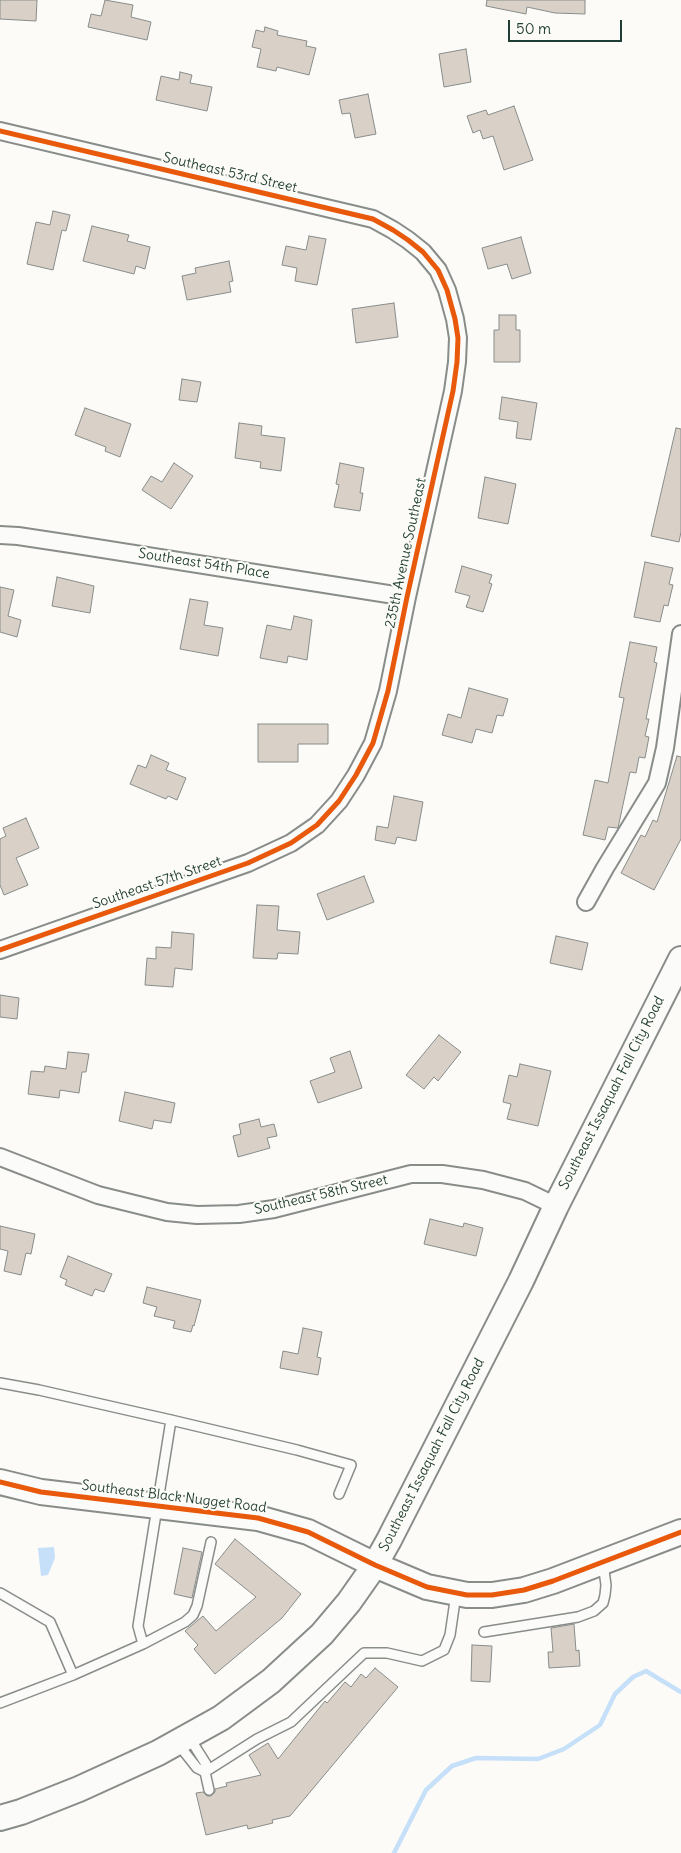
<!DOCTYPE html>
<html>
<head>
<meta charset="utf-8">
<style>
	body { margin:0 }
	#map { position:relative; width:681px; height:1853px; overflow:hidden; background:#fcfbf8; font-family:Delius,sans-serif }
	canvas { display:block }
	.scale { position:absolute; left:508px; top:20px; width:114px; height:22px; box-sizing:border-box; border:2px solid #1f3d34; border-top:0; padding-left:6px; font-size:15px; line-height:18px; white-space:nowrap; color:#1f3d34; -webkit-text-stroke:4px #fdfcf7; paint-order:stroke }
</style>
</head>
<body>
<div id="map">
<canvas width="681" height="1853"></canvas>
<div class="scale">50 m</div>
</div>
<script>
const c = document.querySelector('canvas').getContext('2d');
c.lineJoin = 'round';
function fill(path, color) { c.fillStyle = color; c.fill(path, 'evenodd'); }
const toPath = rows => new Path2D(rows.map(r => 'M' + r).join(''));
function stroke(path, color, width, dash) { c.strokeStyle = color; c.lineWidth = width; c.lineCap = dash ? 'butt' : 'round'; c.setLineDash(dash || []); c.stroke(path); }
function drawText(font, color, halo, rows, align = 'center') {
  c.font = font + ' Delius,sans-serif'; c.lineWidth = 4; c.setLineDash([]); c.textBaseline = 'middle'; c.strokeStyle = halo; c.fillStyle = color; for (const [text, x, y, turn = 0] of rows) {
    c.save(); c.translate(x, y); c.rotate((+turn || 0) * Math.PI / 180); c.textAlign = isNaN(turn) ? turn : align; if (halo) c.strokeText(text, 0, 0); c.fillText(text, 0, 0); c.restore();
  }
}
const water = toPath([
	[54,1547,55,1558,48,1575,41,1576,38,1548]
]);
const stream = toPath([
	[394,1853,426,1790,452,1766,476,1758,538,1759,564,1749,600,1725,615,1694,633,1677,646,1671,681,1692]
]);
const building = toPath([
	[0,0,37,0,36,21,0,19,0,0],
	[105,0,133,5,131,17,151,22,147,40,88,27,91,14,101,16,105,0],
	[487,0,585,0,585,14,555,13,527,7,526,14,486,6,487,0],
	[265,27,278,31,277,35,307,41,306,46,316,48,309,75,277,67,276,71,257,67,261,49,252,47,256,30,264,32,265,27],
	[466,49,471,82,444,87,439,54,466,49],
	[180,72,192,75,190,83,212,87,207,111,156,100,161,76,179,80,180,72],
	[368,94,376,134,355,138,350,113,342,114,339,100,368,94],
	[514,106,533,160,504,170,493,136,483,139,480,130,473,133,467,116,486,110,488,115,514,106],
	[53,211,70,215,66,231,62,230,53,270,27,264,36,222,50,225,53,211],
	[92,226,129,235,127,241,150,247,145,269,136,266,134,274,83,261,92,226],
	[309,236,326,239,317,285,295,281,297,268,282,265,286,246,306,250,309,236],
	[521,237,531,273,512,279,507,264,488,269,482,248,521,237],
	[229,261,233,281,229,282,231,292,187,300,182,276,196,273,195,268,229,261],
	[394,303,398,337,356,343,352,309,394,303],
	[499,315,516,315,516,330,520,330,520,362,494,362,494,330,499,330,499,315],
	[182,379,201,382,197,402,179,400,182,379],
	[502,397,537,403,531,440,516,438,518,422,499,419,502,397],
	[85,408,131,424,120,457,105,451,106,447,75,435,85,408],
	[239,423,262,426,261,435,285,438,281,471,260,468,261,462,235,458,239,423],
	[676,428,681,429,681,532,679,542,651,536,676,428],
	[174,463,193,476,171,509,142,490,151,476,162,482,174,463],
	[340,463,364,468,360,493,363,493,360,511,334,507,339,485,336,484,340,463],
	[485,477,516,484,508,524,478,518,485,477],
	[645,562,673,568,669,584,673,585,668,606,664,605,660,622,634,617,645,562],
	[462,566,492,575,489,583,492,584,483,612,466,607,470,596,455,592,462,566],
	[57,577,94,586,90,613,52,606,57,577],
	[0,587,14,590,8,616,21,620,17,637,0,632,0,587],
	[190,599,208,602,204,625,223,628,218,656,180,649,190,599],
	[294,616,312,620,307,660,288,656,287,663,260,658,267,625,291,630,294,616],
	[630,642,657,647,654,662,657,663,646,719,649,719,645,736,649,737,645,758,639,757,636,773,630,772,618,828,608,827,605,840,583,835,595,780,608,783,624,698,619,697,630,642],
	[469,688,508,699,503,716,497,715,492,733,476,729,472,743,442,735,448,714,461,718,469,688],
	[258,724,328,724,328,744,298,744,298,762,258,762,258,724],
	[151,755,169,763,166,770,186,778,177,800,168,796,166,799,130,784,138,765,146,768,151,755],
	[677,756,681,757,681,839,654,890,621,873,641,835,645,837,653,820,657,822,677,756],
	[394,796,423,802,416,841,397,837,395,844,375,840,377,826,388,828,394,796],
	[26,818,39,848,16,858,28,885,4,895,0,885,0,839,6,836,3,828,26,818],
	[364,876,374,902,327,920,317,894,364,876],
	[257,905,279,906,277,930,300,932,298,954,278,953,277,959,253,958,257,905],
	[172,932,194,934,192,970,175,968,173,987,145,985,147,958,156,959,156,947,171,948,172,932],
	[556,936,588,943,582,970,550,963,556,936],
	[0,995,19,998,17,1019,0,1017,0,995],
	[439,1035,461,1052,438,1081,434,1077,424,1089,406,1075,439,1035],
	[350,1051,362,1088,318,1103,310,1081,335,1072,330,1058,350,1051],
	[68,1052,89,1054,86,1072,82,1072,79,1093,60,1090,59,1098,28,1094,31,1071,44,1072,45,1066,66,1069,68,1052],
	[520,1064,551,1071,538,1126,507,1119,511,1104,503,1102,509,1075,517,1077,520,1064],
	[125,1092,175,1103,171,1123,154,1120,152,1129,119,1121,125,1092],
	[259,1119,261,1127,274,1124,277,1136,267,1138,270,1148,238,1157,233,1136,241,1134,239,1124,259,1119],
	[430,1219,463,1227,464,1223,483,1228,476,1256,424,1244,430,1219],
	[0,1226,35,1234,31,1254,26,1253,21,1275,4,1271,8,1251,0,1249,0,1226],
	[68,1256,112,1274,104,1292,95,1289,92,1296,65,1285,67,1280,60,1277,68,1256],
	[147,1287,201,1300,194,1326,193,1325,191,1332,173,1328,175,1321,154,1316,157,1307,143,1303,147,1287],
	[303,1328,322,1332,317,1357,321,1358,318,1375,280,1368,283,1351,298,1354,303,1328],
	[235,1539,301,1594,282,1618,215,1674,194,1649,198,1645,185,1631,203,1616,216,1631,256,1597,215,1564,235,1539],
	[183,1548,202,1552,192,1598,174,1594,183,1548],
	[574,1624,576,1651,579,1650,580,1666,549,1668,548,1652,553,1652,551,1628,574,1624],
	[472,1645,492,1646,490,1682,471,1681,472,1645],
	[375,1668,398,1687,290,1816,272,1820,273,1823,248,1829,247,1825,206,1835,196,1793,203,1792,207,1796,211,1796,215,1792,215,1789,227,1786,226,1783,261,1775,249,1755,268,1743,278,1759,325,1701,327,1703,345,1682,351,1687,361,1674,366,1678,375,1668]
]);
const lane = toPath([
	[0,1383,39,1390,171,1420,297,1450,351,1465,339,1494],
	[0,1593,50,1622,73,1675],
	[484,1632,578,1617,594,1611,603,1603,605,1595,606,1585,603,1563],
	[143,1644,138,1626,171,1420],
	[0,1703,73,1675,143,1644,185,1622,193,1615,197,1606,211,1542],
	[189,1737,206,1764,205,1772,209,1790],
	[178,1744,197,1768,205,1772],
	[205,1772,257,1739,291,1722,364,1653,387,1653,422,1661,444,1650,450,1635,456,1594]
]);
const street = toPath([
	[0,131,373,219,393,230,408,240,423,252,438,270,447,290,455,319,458,338,457,362,453,391,407,597,388,691,373,743,356,775,339,801,317,825,291,843,248,863,0,950],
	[0,535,18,536,71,544,407,597],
	[586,902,605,868,657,783,665,748,681,634],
	[0,1157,98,1195,167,1212,197,1215,239,1214,274,1209,411,1174,442,1174,483,1180,525,1191,556,1206]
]);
const secondary = toPath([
	[0,1482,41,1492,258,1518,308,1532,375,1565,427,1587,467,1595,492,1595,524,1590,553,1581,681,1532],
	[0,1818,21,1812,79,1789,158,1753,221,1718,271,1681,322,1634,349,1602,375,1565,389,1540,521,1281,556,1206,681,959]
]);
const cycleway = toPath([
	[0,131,373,219,393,230,408,240,423,252,438,270,447,290,455,319,458,338,457,362,453,391,407,597,388,691,373,743,356,775,339,801,317,825,291,843,248,863,0,950],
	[0,1482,41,1492,258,1518,308,1532,375,1565,427,1587,467,1595,492,1595,524,1590,553,1581,681,1532]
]);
const streetNames = [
	["Southeast 53rd Street",230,173,13],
	["235th Avenue Southeast",406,553,-78],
	["Southeast 54th Place",204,564,9],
	["Southeast 57th Street",157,883,-19],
	["Southeast Issaquah Fall City Road",612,1093,-63],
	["Southeast 58th Street",321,1195,-13],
	["Southeast Issaquah Fall City Road",432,1455,-63],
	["Southeast Black Nugget Road",174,1497,7]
];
fill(water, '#c5e0f8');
stroke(stream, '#c5e0f8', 4.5);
fill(building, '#d9d0c8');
stroke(building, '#888d8a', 1);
stroke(lane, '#888d8a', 12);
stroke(street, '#888d8a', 20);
stroke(secondary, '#888d8a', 28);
stroke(lane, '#fbfbf9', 9);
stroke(street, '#fbfbf9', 16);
stroke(secondary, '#fbfbf9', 24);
stroke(cycleway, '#e8590c', 5);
drawText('14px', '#1f3d34', '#fdfcf7', streetNames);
</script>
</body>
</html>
